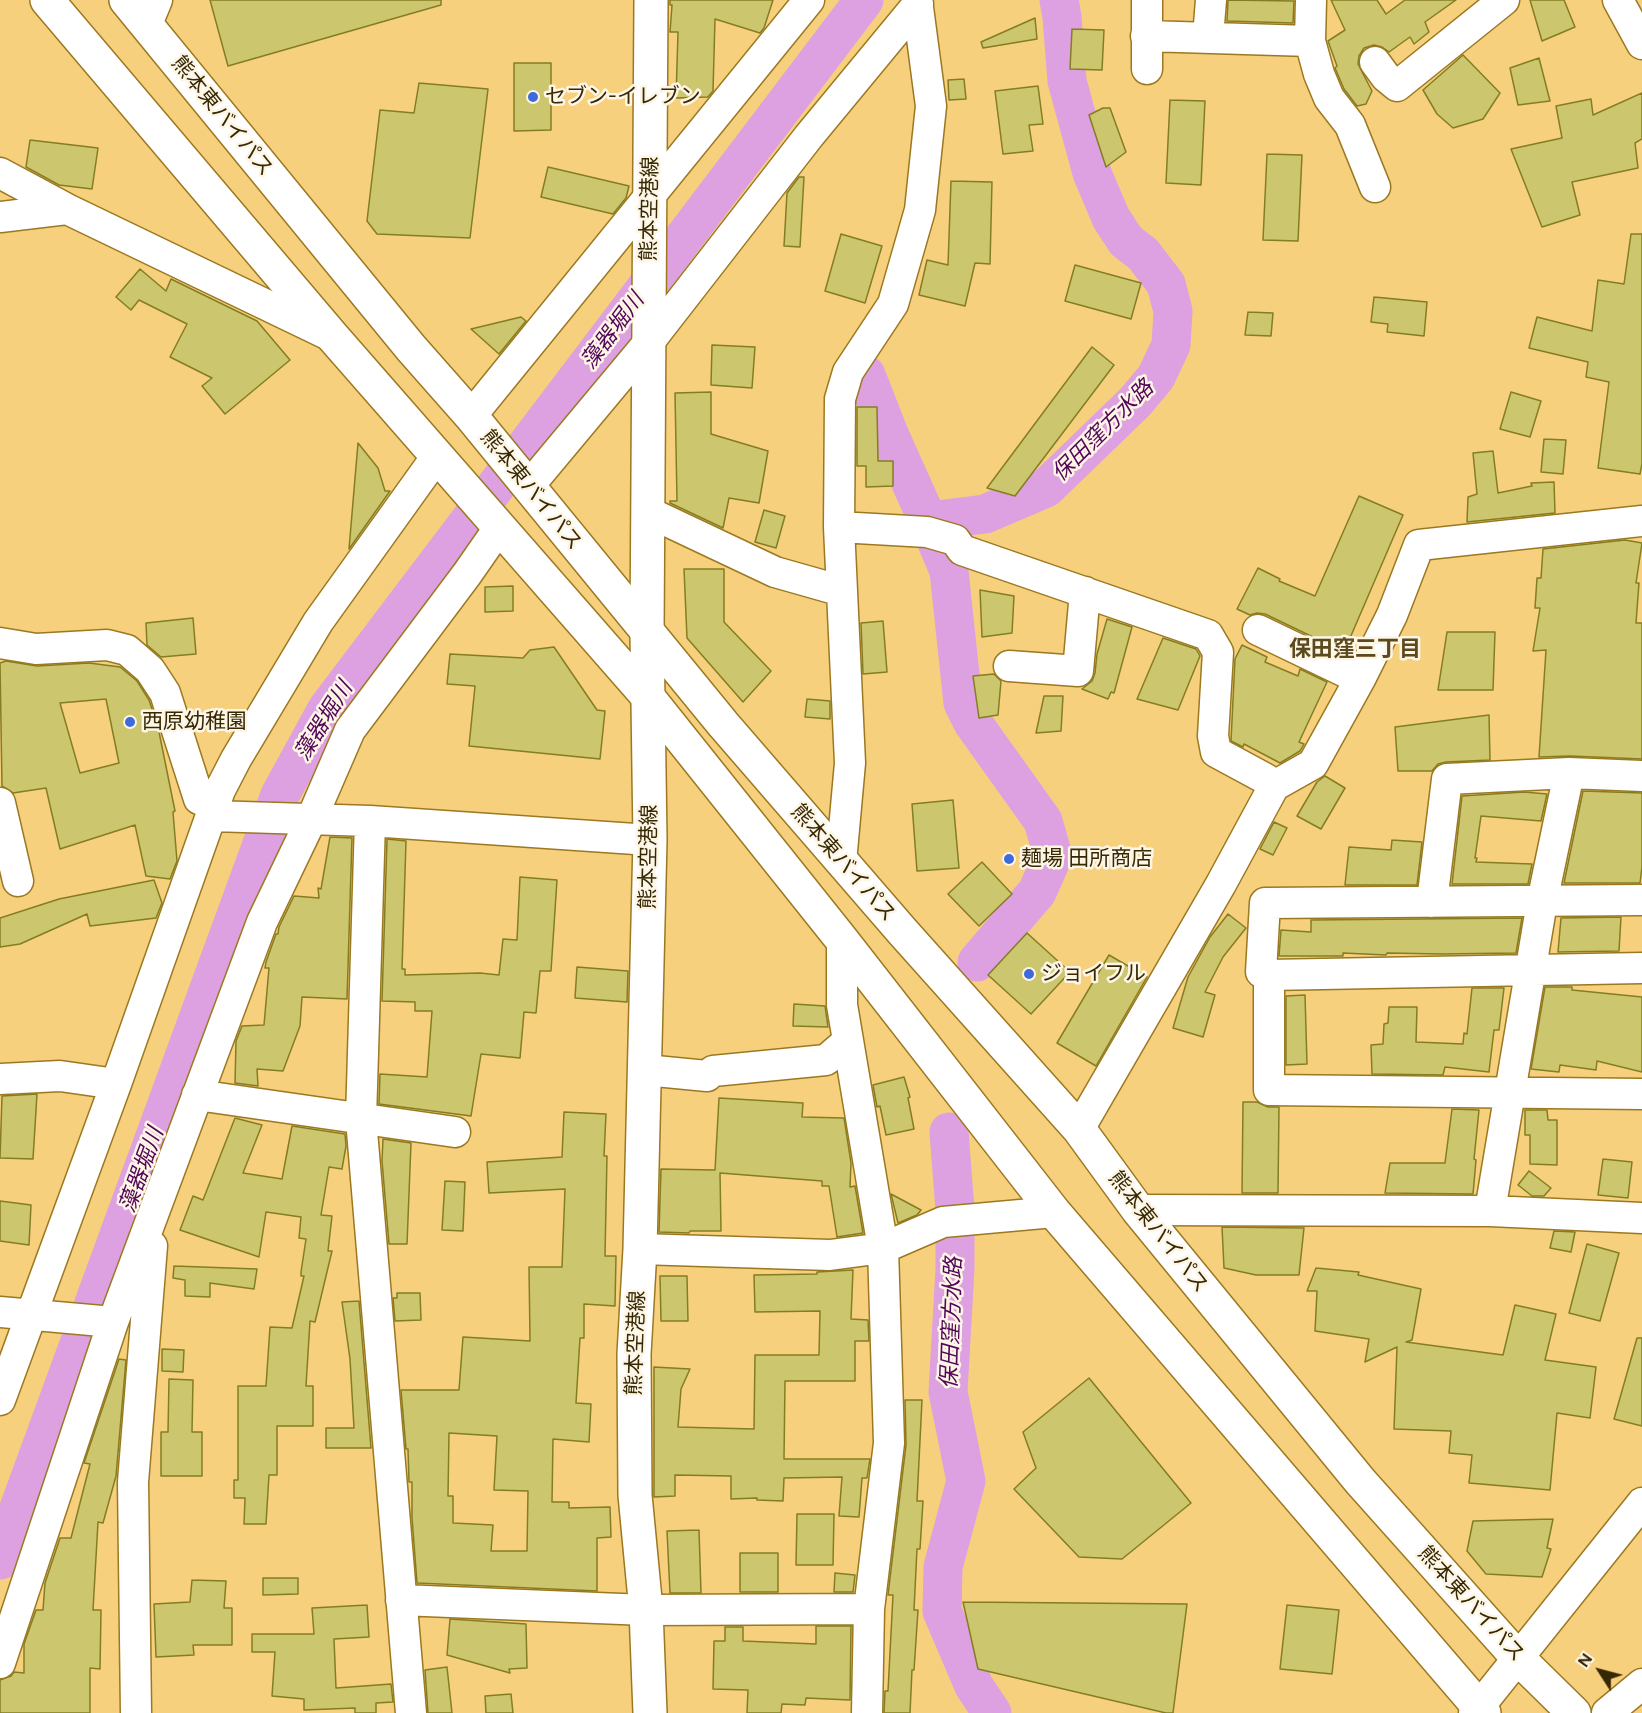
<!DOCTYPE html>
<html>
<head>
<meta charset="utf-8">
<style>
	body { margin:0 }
	#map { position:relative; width:1642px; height:1713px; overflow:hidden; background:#f7d07e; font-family:Figtree,sans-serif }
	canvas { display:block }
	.north { position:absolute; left:1570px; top:1641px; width:60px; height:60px; -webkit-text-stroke:4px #fdf6e6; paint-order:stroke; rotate:306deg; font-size:16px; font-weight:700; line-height:24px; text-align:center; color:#372804 }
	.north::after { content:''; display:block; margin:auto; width:21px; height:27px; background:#372804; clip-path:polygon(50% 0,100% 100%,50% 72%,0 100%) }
</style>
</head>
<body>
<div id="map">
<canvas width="1642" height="1713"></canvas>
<div class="north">N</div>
</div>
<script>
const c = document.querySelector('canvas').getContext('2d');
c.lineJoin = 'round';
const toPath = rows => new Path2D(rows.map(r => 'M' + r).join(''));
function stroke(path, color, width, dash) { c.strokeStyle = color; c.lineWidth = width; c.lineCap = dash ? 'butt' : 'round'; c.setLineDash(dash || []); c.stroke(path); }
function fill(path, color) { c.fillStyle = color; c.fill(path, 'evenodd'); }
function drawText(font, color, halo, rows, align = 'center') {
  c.font = font + ' Figtree,"Noto Sans JP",sans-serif'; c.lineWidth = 5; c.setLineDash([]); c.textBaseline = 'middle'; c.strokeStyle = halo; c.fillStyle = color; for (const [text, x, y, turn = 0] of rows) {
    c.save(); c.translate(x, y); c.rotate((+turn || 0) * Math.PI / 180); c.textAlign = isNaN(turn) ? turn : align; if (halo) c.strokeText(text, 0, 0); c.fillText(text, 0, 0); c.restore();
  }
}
const river = toPath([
	[866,375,889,434,928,521],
	[977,962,1037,892,1053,856,1043,821,973,723,963,703,949,571,928,521,985,514,1046,488,1135,402,1156,377,1171,345,1173,311,1166,284,1143,254,1126,241,1111,218,1092,173,1067,81,1062,17,1059,0],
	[949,1132,955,1210,955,1269,948,1392,966,1481,943,1567,942,1611,974,1686,992,1713],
	[0,1560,280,795,327,709,864,0]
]);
const building = toPath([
	[210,0,441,0,441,5,228,66,210,0],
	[670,0,773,0,764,28,760,33,715,19,713,91,708,97,676,98,678,32,670,32,672,5,670,5,670,0],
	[1228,0,1294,1,1293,23,1227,21,1228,0],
	[1331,0,1377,0,1386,14,1405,0,1456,0,1425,22,1429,32,1414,44,1410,37,1389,52,1382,47,1374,45,1364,48,1359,56,1358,64,1372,91,1366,104,1357,106,1344,89,1335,68,1337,66,1328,41,1345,30,1331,0],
	[1530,0,1564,0,1575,27,1542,41,1530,0],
	[1035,18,1037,39,983,48,981,42,1035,18],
	[1072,29,1104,30,1102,70,1070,69,1072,29],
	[1463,55,1500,93,1483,119,1453,128,1437,114,1423,90,1463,55],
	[1539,58,1550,101,1518,105,1510,68,1539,58],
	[514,63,551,63,551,130,514,131,514,63],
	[964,79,966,99,949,100,948,80,964,79],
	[419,83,488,89,470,238,377,234,367,221,380,110,414,113,419,83],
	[1038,86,1043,124,1029,125,1033,151,1003,154,995,91,1038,86],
	[1642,93,1642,139,1635,143,1638,168,1572,182,1580,215,1542,227,1511,149,1562,138,1556,106,1591,99,1593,115,1642,93],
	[1170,100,1205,101,1201,185,1166,183,1170,100],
	[1103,108,1110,108,1126,152,1106,167,1089,115,1103,108],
	[30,140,98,148,92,189,59,185,26,167,30,140],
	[1267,154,1302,155,1298,241,1263,240,1267,154],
	[548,167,629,186,626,198,613,214,541,197,548,167],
	[799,177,804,177,800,247,784,246,787,193,799,177],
	[951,181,992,182,990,264,975,263,965,306,919,295,927,260,948,265,951,181],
	[841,234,882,246,865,303,825,291,841,234],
	[1631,234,1642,234,1642,464,1640,474,1598,468,1609,382,1586,377,1588,362,1529,348,1537,317,1592,331,1598,280,1624,284,1631,234],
	[1075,265,1141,283,1131,319,1065,301,1075,265],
	[140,269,166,291,171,279,257,321,290,360,225,414,202,386,212,378,170,357,187,324,139,300,131,310,116,297,140,269],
	[1374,297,1427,302,1424,336,1387,332,1388,324,1371,322,1374,297],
	[1248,312,1273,313,1271,336,1245,335,1248,312],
	[521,317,526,321,499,354,471,329,521,317],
	[712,345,755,347,752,388,711,385,712,345],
	[1092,347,1114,365,1015,496,987,488,1092,347],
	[711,392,711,434,768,451,759,503,729,498,723,528,670,503,670,501,677,501,675,393,711,392],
	[1511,392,1541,401,1530,437,1500,429,1511,392],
	[857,407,877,407,878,461,893,461,893,486,866,487,866,466,857,466,857,407],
	[1544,439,1566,440,1563,474,1541,472,1544,439],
	[358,443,378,468,385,491,390,491,349,549,358,443],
	[1493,451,1498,493,1532,486,1531,483,1554,482,1555,513,1467,522,1468,497,1477,494,1473,453,1493,451],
	[1359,496,1403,515,1344,652,1265,614,1257,613,1250,615,1237,609,1258,568,1280,579,1279,581,1315,596,1359,496],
	[764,510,785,516,776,548,755,542,764,510],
	[1625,540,1642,543,1636,583,1639,583,1636,623,1642,623,1642,759,1570,756,1539,757,1546,650,1533,651,1540,608,1535,608,1537,578,1541,578,1543,549,1625,540],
	[684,569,724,569,724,622,771,671,743,702,687,638,684,569],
	[513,586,513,611,485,612,485,587,513,586],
	[980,590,1014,596,1012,633,982,637,980,590],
	[193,618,196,654,161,657,147,645,146,623,193,618],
	[1107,619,1132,627,1114,693,1111,692,1108,699,1082,689,1092,681,1095,673,1097,654,1107,619],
	[883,621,887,672,863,674,861,623,883,621],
	[1447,632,1495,632,1493,690,1438,690,1447,632],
	[1163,638,1196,649,1200,656,1178,710,1137,699,1163,638],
	[1242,645,1267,657,1265,662,1298,676,1300,669,1327,682,1299,742,1304,744,1300,751,1280,763,1244,744,1243,747,1231,741,1235,659,1242,645],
	[554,647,597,710,605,711,600,759,469,746,475,686,447,684,450,654,523,658,530,650,554,647],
	[6,661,37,666,89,663,120,667,137,681,149,700,158,727,175,811,173,812,177,861,170,879,146,876,135,825,60,849,46,788,13,793,2,786,0,663,6,661],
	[106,699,119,763,80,773,60,703,106,699],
	[994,674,1001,681,998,715,979,718,973,676,994,674],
	[1044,696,1063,696,1061,731,1036,733,1044,696],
	[807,699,830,701,830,719,805,717,807,699],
	[1489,715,1490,760,1446,762,1438,764,1432,771,1398,771,1395,727,1489,715],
	[1325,776,1345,788,1321,829,1297,816,1317,782,1325,776],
	[1583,791,1642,793,1642,867,1640,883,1564,883,1583,791],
	[1524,792,1547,794,1541,821,1481,816,1475,858,1477,858,1476,862,1532,864,1528,884,1452,884,1462,796,1524,792],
	[953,800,959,868,917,871,912,804,953,800],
	[1274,822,1287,828,1273,855,1260,849,1274,822],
	[330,837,352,838,347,999,302,997,300,1026,283,1071,257,1069,258,1086,235,1083,236,1041,242,1026,264,1025,269,968,265,968,266,962,276,934,278,934,279,927,294,896,319,898,318,888,321,889,330,837],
	[387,839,406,841,402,969,405,969,405,975,480,973,499,975,503,939,517,940,520,877,557,880,551,971,540,971,536,1013,524,1012,520,1058,481,1054,471,1116,379,1104,380,1074,427,1077,432,1011,415,1011,415,1002,382,1001,387,839],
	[1392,840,1422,842,1417,885,1345,885,1349,847,1391,850,1392,840],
	[982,862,1012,894,979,926,948,894,982,862],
	[154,880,162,903,156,918,90,926,87,914,20,944,0,947,0,918,59,899,154,880],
	[1228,914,1246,928,1223,957,1205,992,1215,995,1203,1037,1173,1028,1188,977,1210,937,1228,914],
	[1621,917,1619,951,1558,952,1561,918,1621,917],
	[1522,918,1516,953,1442,954,1387,953,1386,955,1343,953,1343,956,1279,956,1281,930,1311,932,1311,920,1522,918],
	[1027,933,1070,972,1031,1014,988,975,1027,933],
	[1109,955,1147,977,1096,1066,1057,1043,1109,955],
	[577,967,628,971,627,1002,575,998,577,967],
	[1545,987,1572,987,1572,990,1642,997,1642,1072,1597,1061,1596,1070,1560,1065,1559,1072,1531,1069,1545,987],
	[1472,988,1504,988,1499,1030,1494,1030,1489,1072,1445,1067,1443,1075,1372,1074,1371,1045,1383,1044,1384,1024,1388,1023,1389,1007,1417,1007,1416,1042,1463,1044,1464,1033,1467,1034,1472,988],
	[1305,995,1307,1064,1286,1065,1286,996,1305,995],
	[794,1004,825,1006,828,1027,793,1026,794,1004],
	[904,1077,910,1097,908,1098,914,1129,886,1135,880,1106,877,1107,873,1085,904,1077],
	[37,1094,33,1159,0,1158,2,1096,37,1094],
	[719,1098,803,1103,802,1117,844,1118,851,1163,850,1187,855,1186,863,1233,837,1237,829,1186,822,1186,822,1181,720,1173,721,1231,690,1231,689,1233,659,1232,661,1169,715,1170,719,1098],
	[1243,1102,1257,1102,1268,1107,1279,1107,1278,1193,1242,1193,1243,1102],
	[1452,1109,1479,1110,1474,1159,1476,1160,1473,1194,1385,1193,1390,1163,1445,1163,1452,1109],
	[1525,1110,1547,1110,1548,1120,1557,1120,1557,1165,1530,1164,1530,1135,1525,1135,1525,1110],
	[564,1112,606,1114,604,1156,607,1156,605,1256,616,1256,615,1306,584,1304,584,1338,580,1338,576,1403,591,1404,589,1442,553,1439,552,1502,569,1502,569,1508,610,1507,611,1537,597,1538,597,1591,417,1583,412,1518,412,1482,409,1482,408,1449,406,1449,401,1390,459,1390,463,1337,530,1341,529,1267,562,1267,565,1189,489,1193,487,1162,562,1157,564,1112],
	[449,1433,497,1436,494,1490,528,1491,527,1551,491,1551,493,1525,453,1523,453,1496,448,1496,449,1433],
	[235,1118,262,1125,243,1173,282,1179,292,1126,345,1134,346,1146,342,1169,329,1167,321,1215,332,1216,328,1251,332,1251,315,1322,310,1321,306,1386,313,1386,313,1426,277,1426,277,1475,269,1475,266,1524,244,1524,245,1498,234,1498,234,1480,238,1480,238,1386,266,1386,270,1327,292,1328,304,1276,301,1276,301,1272,306,1239,299,1238,301,1217,266,1212,259,1257,180,1230,193,1196,203,1200,235,1118],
	[383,1139,411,1143,407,1244,389,1244,382,1161,383,1139],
	[1603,1159,1632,1162,1628,1198,1598,1195,1603,1159],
	[1529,1171,1551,1188,1544,1196,1532,1196,1518,1185,1529,1171],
	[445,1181,465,1182,463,1231,442,1230,445,1181],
	[891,1194,921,1210,917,1215,898,1223,891,1194],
	[0,1201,31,1205,29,1245,0,1241,0,1201],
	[1222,1227,1304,1228,1299,1275,1256,1275,1224,1268,1222,1227],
	[1554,1231,1575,1232,1571,1252,1550,1248,1554,1231],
	[1587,1244,1619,1253,1600,1321,1569,1313,1587,1244],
	[174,1266,257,1269,254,1289,210,1283,210,1297,185,1296,185,1280,173,1278,174,1266],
	[1316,1268,1359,1272,1358,1275,1421,1289,1412,1340,1406,1342,1503,1355,1515,1305,1556,1314,1545,1360,1596,1367,1590,1418,1557,1413,1550,1490,1469,1483,1472,1455,1449,1453,1451,1431,1394,1429,1397,1347,1365,1362,1369,1339,1315,1331,1317,1291,1307,1291,1316,1268],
	[853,1270,851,1319,868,1320,869,1341,855,1341,855,1381,785,1381,784,1459,870,1459,867,1478,862,1478,859,1517,839,1516,842,1477,784,1478,783,1501,757,1500,757,1498,731,1499,731,1476,675,1475,675,1496,654,1497,654,1367,690,1369,681,1389,678,1427,754,1429,755,1355,819,1355,820,1311,755,1312,754,1275,817,1274,817,1272,853,1270],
	[660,1276,687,1276,688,1321,661,1321,660,1276],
	[397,1293,420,1293,421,1320,395,1321,393,1298,397,1298,397,1293],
	[359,1301,371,1448,326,1448,326,1428,354,1428,350,1359,342,1302,359,1301],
	[1637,1338,1642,1338,1642,1426,1614,1419,1637,1338],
	[162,1349,184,1350,183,1372,162,1371,162,1349],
	[119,1359,126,1360,116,1476,103,1523,98,1522,93,1610,101,1610,100,1669,90,1668,90,1713,0,1713,0,1680,11,1676,14,1672,24,1673,24,1644,36,1610,43,1610,45,1583,60,1538,71,1538,90,1464,84,1463,119,1359],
	[1089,1378,1191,1503,1122,1559,1079,1557,1014,1489,1036,1468,1023,1432,1089,1378],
	[169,1379,193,1380,192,1432,202,1432,202,1476,161,1476,161,1432,168,1432,169,1379],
	[905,1400,922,1400,917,1501,923,1501,920,1549,917,1549,914,1610,918,1610,914,1670,912,1670,910,1713,884,1713,885,1691,888,1691,893,1595,888,1595,906,1445,905,1400],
	[797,1514,834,1514,833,1565,796,1565,797,1514],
	[1553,1519,1547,1548,1551,1549,1542,1577,1486,1574,1467,1551,1473,1521,1553,1519],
	[699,1530,701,1593,670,1593,667,1531,699,1530],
	[740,1553,778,1553,778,1592,740,1592,740,1553],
	[835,1573,855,1575,853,1592,834,1592,835,1573],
	[263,1578,298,1578,298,1594,263,1595,263,1578],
	[192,1580,226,1581,224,1608,232,1608,232,1645,193,1645,194,1655,156,1657,154,1604,190,1602,192,1580],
	[963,1602,1187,1604,1173,1713,1166,1713,978,1669,963,1602],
	[367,1605,369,1637,334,1639,336,1688,391,1684,393,1702,376,1703,376,1713,355,1713,355,1708,304,1710,304,1699,272,1696,275,1652,252,1652,252,1634,314,1634,312,1608,367,1605],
	[1287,1605,1339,1610,1332,1674,1280,1669,1287,1605],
	[450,1619,526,1624,527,1668,509,1669,510,1673,447,1655,450,1619],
	[816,1626,851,1626,850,1700,806,1698,805,1705,782,1704,781,1713,747,1713,748,1690,713,1689,714,1641,725,1641,725,1627,743,1627,743,1641,816,1644,816,1626],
	[447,1667,452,1713,428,1713,425,1670,447,1667],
	[511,1694,513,1713,486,1713,485,1696,511,1694]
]);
const minor = toPath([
	[1147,0,1147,69],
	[1311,0,1310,41,1319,74,1329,98,1350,125,1375,187],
	[1618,0,1642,44],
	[147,24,157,0],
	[1146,36,1310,41],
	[1208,37,1211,0],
	[1375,62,1386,77,1397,86,1504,0],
	[0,173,67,209,333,337],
	[0,217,67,209],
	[471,416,809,0],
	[528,487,649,342,809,136,918,4],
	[648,512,775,572,842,591],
	[839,527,927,532,955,540,962,550,1208,635,1218,652,1213,736,1216,752,1266,779,1274,786],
	[1258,630,1360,679],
	[0,643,36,649,107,645,127,650,150,670,165,693,199,799,215,805],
	[1009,666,1078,671,1085,592],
	[0,803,18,881],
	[212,816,370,821,650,840],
	[370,821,361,1119,411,1713],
	[841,862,850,763,839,527,840,399,848,372,893,304,920,210,931,106,917,0],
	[1642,900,1265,903,1261,972,1269,975,1642,968],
	[1432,902,1447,779,1569,773],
	[842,940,842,1005,883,1248,889,1443,869,1609,867,1713],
	[1269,975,1269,1090,1642,1094],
	[645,1070,707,1076,713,1071,826,1060,848,1041],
	[0,1079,60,1076,116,1084],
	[197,1095,455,1132],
	[1079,1129,1221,884,1274,786,1313,764,1360,679,1392,615,1419,545,1642,521],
	[1138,1210,1490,1211,1642,1218],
	[1490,1211,1542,902,1569,773,1642,776],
	[640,1249,830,1255,883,1248,943,1222,1054,1212],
	[0,1312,113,1322],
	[0,1400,116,1084,220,790,236,759,318,622,437,456],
	[401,1600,646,1610,869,1609],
	[0,1663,113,1322,262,922,311,820,350,730,467,574,499,528],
	[136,1713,133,1482,152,1246],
	[1474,1713,1642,1503],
	[1607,1713,1642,1684]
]);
const major = toPath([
	[650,1713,646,1610,635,1495,634,1354,640,1249,650,840,647,633,651,0]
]);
const highway = toPath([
	[47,0,333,337,648,697,842,940,1054,1212,1484,1713],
	[126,0,411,348,471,416,723,724,902,931,1079,1129,1138,1210,1360,1481,1518,1658,1574,1713]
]);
const markers = [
	[533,97,6,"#3e6adb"],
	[130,722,6,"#3e6adb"],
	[1009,859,6,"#3e6adb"],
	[1029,974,6,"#3e6adb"]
];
const poiNames = [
	["セブン-イレブン",545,97],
	["西原幼稚園",142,722],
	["麺場 田所商店",1021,859],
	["ジョイフル",1041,974]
];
const streetNames = [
	["熊本東バイパス",222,116,51],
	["熊本空港線",650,209,-89],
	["熊本東バイパス",531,490,51],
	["熊本空港線",649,857,-89],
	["熊本東バイパス",843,863,49],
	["熊本東バイパス",1158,1232,52],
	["熊本空港線",636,1343,-88],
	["熊本東バイパス",1471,1604,48]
];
const waterNames = [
	["藻器堀川",613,331,-53],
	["保田窪方水路",1103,431,-45],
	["藻器堀川",324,721,-58],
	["藻器堀川",142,1170,-70],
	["保田窪方水路",952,1323,-88]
];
const neighbourhoodNames = [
	["保田窪三丁目",1355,650]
];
stroke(river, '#dda0e0', 39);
fill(building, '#ccc66f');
stroke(building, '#847d21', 1.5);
stroke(minor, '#9c7820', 33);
stroke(major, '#9c7820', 36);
stroke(highway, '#9c7820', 36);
stroke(minor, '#fff', 30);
stroke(major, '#fff', 33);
stroke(highway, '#fff', 33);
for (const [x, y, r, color] of markers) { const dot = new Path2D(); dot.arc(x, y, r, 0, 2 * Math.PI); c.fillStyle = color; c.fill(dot); stroke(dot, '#fdf6e6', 2); }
drawText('21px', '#372804', '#fdf6e6', poiNames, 'left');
drawText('21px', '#372804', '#fdf6e6', streetNames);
drawText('italic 22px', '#530658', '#fdf6e6', waterNames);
drawText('bold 22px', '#5c491d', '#fdf6e6', neighbourhoodNames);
</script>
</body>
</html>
